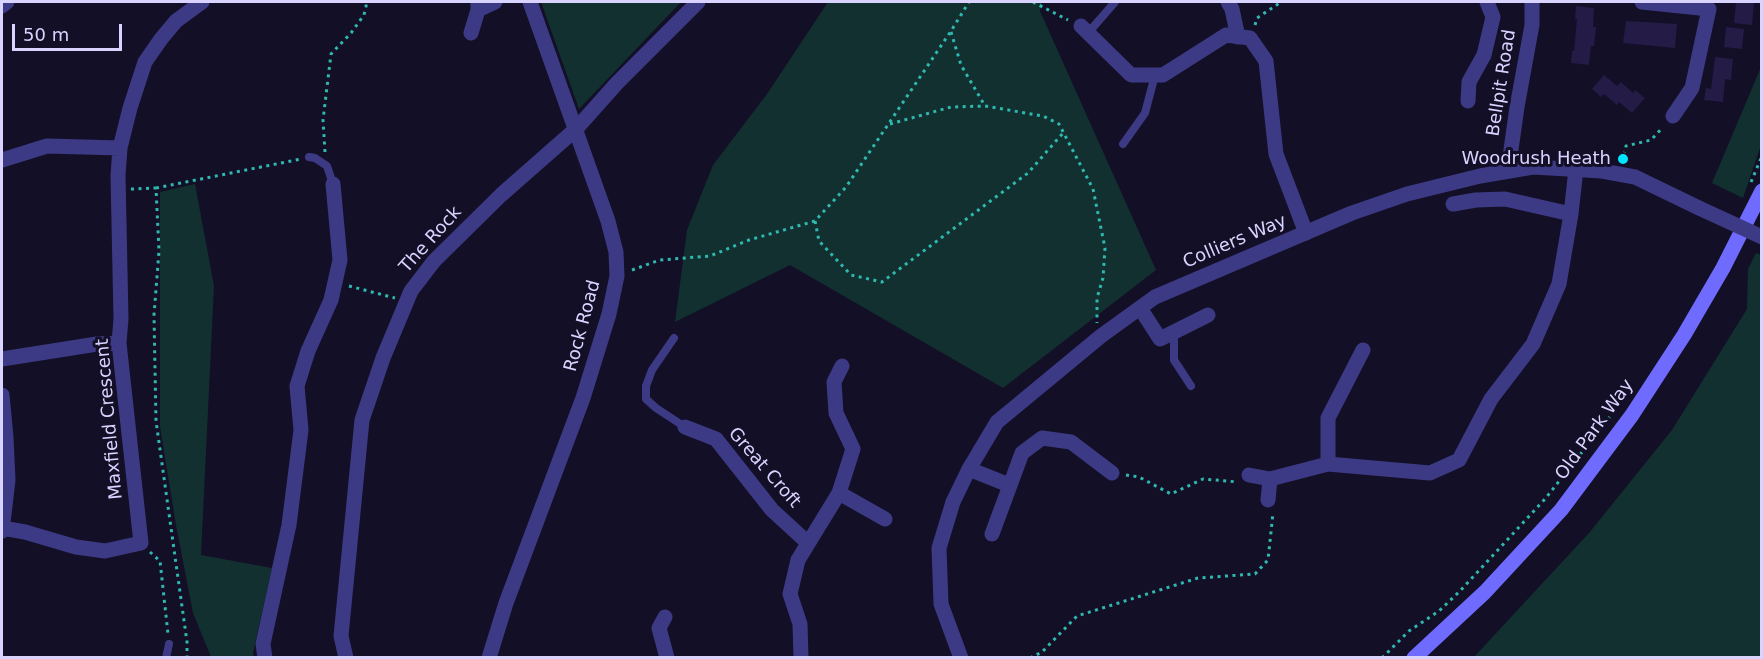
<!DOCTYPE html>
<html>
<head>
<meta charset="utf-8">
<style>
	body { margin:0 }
	#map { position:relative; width:1763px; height:659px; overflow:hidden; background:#130f26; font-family:"DejaVu Sans",sans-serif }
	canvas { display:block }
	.frame { position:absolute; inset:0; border:3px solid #d9d4ff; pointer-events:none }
	.scale { position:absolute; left:12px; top:24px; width:110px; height:27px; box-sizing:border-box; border:3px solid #d9d4ff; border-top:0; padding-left:8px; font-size:18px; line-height:21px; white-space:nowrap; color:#d9d4ff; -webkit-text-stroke:4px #130f26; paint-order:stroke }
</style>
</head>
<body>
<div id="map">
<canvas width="1763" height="659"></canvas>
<div class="frame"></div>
<div class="scale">50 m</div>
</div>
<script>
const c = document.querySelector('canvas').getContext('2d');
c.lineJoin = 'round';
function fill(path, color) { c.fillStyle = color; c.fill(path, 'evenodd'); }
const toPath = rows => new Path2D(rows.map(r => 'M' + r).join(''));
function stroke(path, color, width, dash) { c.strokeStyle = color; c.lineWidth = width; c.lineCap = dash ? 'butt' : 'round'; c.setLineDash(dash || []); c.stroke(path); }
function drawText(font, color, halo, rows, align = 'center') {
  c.font = font + ' "DejaVu Sans",sans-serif'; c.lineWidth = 6; c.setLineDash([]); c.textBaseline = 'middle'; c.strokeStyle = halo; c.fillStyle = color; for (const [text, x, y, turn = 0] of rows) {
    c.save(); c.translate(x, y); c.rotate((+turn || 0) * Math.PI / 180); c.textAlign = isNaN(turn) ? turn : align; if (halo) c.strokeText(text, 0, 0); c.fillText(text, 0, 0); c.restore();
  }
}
const green = toPath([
	[541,2,681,2,579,109],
	[828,2,1042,2,1040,11,1156,270,1003,388,790,265,675,322,687,230,713,165,767,94],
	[1761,67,1761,145,1743,198,1712,183],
	[195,184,214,286,201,555,272,568,253,653,254,657,211,657,193,613,176,525,160,427,160,192],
	[1756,253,1762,255,1761,657,1474,657,1589,533,1672,430,1747,309,1748,269]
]);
const building = toPath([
	[1736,2,1754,2,1752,25,1734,23],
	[1576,6,1594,8,1593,27,1596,27,1594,46,1591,46,1589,65,1571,63,1572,51,1574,51,1577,19,1575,19],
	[1626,21,1677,24,1675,48,1623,43],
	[1726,27,1744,29,1742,49,1724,47],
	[1715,57,1733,59,1731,80,1725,79,1723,102,1704,100,1706,88,1711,89],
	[1604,75,1617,86,1621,82,1633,93,1635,90,1645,98,1632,113,1619,102,1617,105,1604,94,1601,97,1592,89]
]);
const path = toPath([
	[1033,2,1068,20],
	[1255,25,1257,18,1281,2],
	[951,32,961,65,985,106],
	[890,124,951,107,985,106,1043,116,1059,124,1093,189,1105,248,1103,278,1097,298,1097,323],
	[325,152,323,120,331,54,351,33,364,15,367,2],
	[1622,162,1626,146,1651,140,1663,127],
	[1751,182,1762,156],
	[156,188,301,159],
	[131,189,156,188,159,251,154,315,156,421,187,642,187,658],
	[815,221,819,241,851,275,882,282,1028,173,1063,133],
	[632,270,660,260,710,256,749,240,815,221,846,187,951,31,969,2],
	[349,286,395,298],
	[1126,475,1139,477,1171,494,1203,479,1238,482],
	[150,552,160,561,168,634],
	[1030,658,1042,652,1077,616,1198,578,1255,574,1268,560,1273,513],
	[1382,658,1409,631,1439,611,1459,592,1545,499,1620,404]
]);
const service = toPath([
	[1088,33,1115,2],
	[1123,144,1145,113,1155,75],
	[309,157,315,158,327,166,333,184],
	[1174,332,1174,360,1191,386],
	[674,338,652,370,646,386,646,399,656,408,685,427],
	[166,658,169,644]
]);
const minor = toPath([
	[1228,2,1232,9,1238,37],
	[1642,2,1709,9,1692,88,1673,116],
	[2,6,7,2],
	[478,10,495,2],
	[1081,26,1131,75,1163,75,1226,35,1250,38,1266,61,1276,154,1306,233],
	[471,33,478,10,478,2],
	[1468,101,1469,82,1484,55,1493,17,1487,2],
	[2,160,47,146,120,148],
	[1453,204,1476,200,1505,199,1571,214],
	[1140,308,1160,339,1208,315],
	[2,359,97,344,119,343],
	[2,395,6,437,8,480,2,531],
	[685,427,716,439,772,510,808,543],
	[1328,464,1328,418,1363,350],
	[969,469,1009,485],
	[1249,475,1270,479,1328,464,1430,473,1459,460,1491,399,1533,344,1559,284,1571,214,1576,169],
	[839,493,885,519],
	[1268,500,1270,479],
	[2,528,25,532,76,547,105,551,141,543,119,343,121,319,118,175,120,148,130,108,145,62,161,39,176,21,202,2],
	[992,534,1022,453,1042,438,1071,442,1112,473],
	[665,617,659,628,667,658],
	[265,658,263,644,289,525,301,430,297,386,308,351,331,300,340,260,333,184],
	[346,658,341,636,362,420,383,358,411,291,434,261,501,195,576,129,617,83,698,2],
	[801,658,800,624,790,594,798,560,839,493,853,449,836,413,834,382,842,366]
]);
const tertiary = toPath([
	[1508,171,1517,107,1532,25,1532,2],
	[489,658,506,603,583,398,609,314,617,276,616,252,608,221,530,2],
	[961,658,941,604,939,548,953,502,969,469,997,422,1101,336,1155,297,1352,213,1407,194,1480,176,1533,167,1602,171,1635,177,1699,208]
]);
const secondary = toPath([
	[1414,658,1485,592,1561,510,1632,415,1684,335,1723,268,1762,191]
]);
const tertiaryBridge = toPath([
	[1699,208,1762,237]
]);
const markers = [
	[1623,159,6,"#00e5ff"]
];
const streetNames = [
	["Bellpit Road",1502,83,-81],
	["The Rock",431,240,-48],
	["Colliers Way",1235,242,-23],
	["Rock Road",583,326,-75],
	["Maxfield Crescent",110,419,-95],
	["Old Park Way",1595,430,-54],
	["Great Croft",764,468,49]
];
const poiNames = [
	["Woodrush Heath",1611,159]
];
fill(green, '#12302f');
fill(building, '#241b47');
stroke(path, '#2fb8b0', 3, [3, 4.5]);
stroke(service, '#3d3a85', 8);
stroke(minor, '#3d3a85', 15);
stroke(tertiary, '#3d3a85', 15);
stroke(secondary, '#6f6bff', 15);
stroke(tertiaryBridge, '#3d3a85', 15);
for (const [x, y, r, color] of markers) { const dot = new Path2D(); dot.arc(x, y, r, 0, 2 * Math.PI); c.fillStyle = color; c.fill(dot); stroke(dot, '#130f26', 2); }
drawText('18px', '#d9d4ff', '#130f26', streetNames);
drawText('18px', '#d9d4ff', '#130f26', poiNames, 'right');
</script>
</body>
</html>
